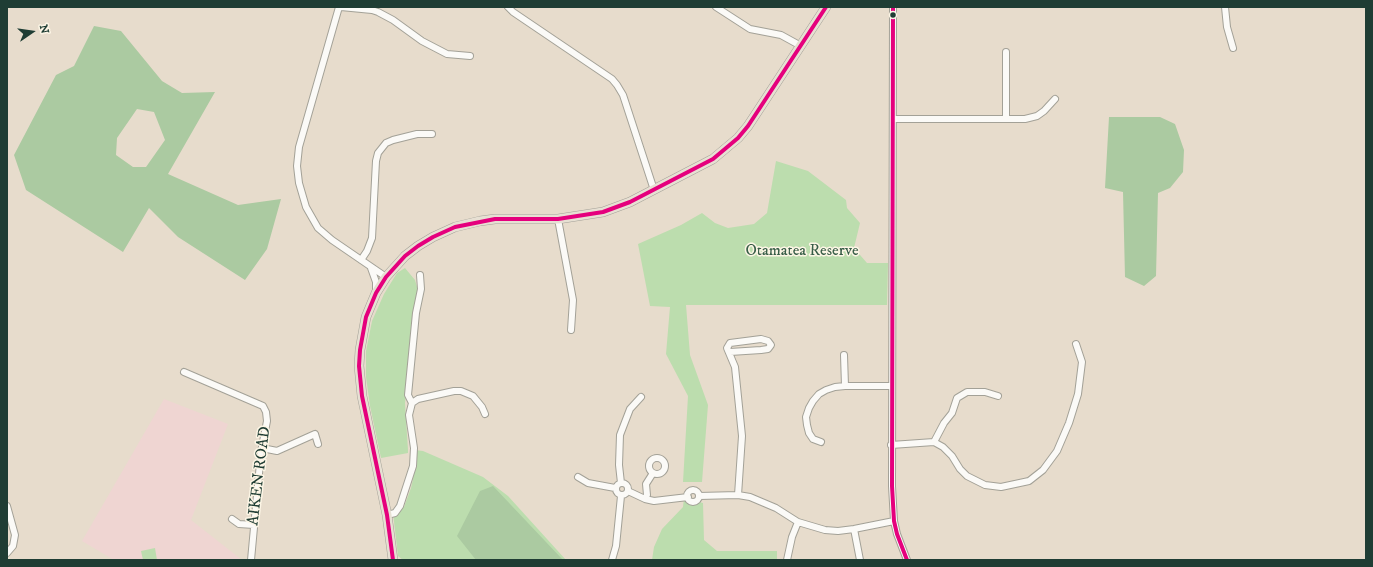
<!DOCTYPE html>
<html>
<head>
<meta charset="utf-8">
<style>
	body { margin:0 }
	#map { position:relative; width:1373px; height:567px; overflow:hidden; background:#e7dccc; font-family:"IM FELL DW Pica",serif }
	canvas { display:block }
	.frame { position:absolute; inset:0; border:8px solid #1f3d34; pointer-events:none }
	.north { position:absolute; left:12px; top:12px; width:40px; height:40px; -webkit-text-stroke:3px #fcf5e5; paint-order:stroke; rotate:77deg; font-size:11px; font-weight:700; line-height:16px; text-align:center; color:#1f3d34 }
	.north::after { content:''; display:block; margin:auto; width:14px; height:18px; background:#1f3d34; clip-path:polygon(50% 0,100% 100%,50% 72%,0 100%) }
</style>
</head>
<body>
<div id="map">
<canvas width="1373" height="567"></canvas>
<div class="frame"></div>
<div class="north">N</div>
</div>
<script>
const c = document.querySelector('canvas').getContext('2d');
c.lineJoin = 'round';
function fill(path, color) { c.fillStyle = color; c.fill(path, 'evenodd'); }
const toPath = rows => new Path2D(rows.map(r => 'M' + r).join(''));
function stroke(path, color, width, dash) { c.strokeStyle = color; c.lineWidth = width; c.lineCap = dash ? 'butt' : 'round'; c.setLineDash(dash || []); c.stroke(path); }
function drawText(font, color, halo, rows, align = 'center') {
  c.font = font + ' "IM FELL DW Pica",serif'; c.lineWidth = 3; c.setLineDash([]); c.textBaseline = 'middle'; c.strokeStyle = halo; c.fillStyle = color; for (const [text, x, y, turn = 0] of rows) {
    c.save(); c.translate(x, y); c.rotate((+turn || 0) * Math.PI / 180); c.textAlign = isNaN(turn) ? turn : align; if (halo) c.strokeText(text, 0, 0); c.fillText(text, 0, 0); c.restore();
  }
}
const built = toPath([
	[164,399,228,424,191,520,242,560,114,560,82,541]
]);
const green = toPath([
	[776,161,808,171,846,200,847,208,860,223,854,248,867,263,888,263,887,305,686,305,690,355,708,405,702,482,683,482,688,396,666,354,670,307,650,306,638,244,681,225,702,213,715,223,728,228,754,224,767,213],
	[405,268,415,280,418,290,405,403,408,450,408,453,381,458,370,406,366,377,366,351,372,321,384,294,397,273],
	[415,450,423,451,483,477,508,496,566,560,403,560,398,556,393,513,404,507,411,488,413,479],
	[684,498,703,503,704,540,717,551,777,551,777,560,652,560,654,547,662,529,683,507],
	[155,548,157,560,143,560,141,551]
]);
const forest = toPath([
	[94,26,121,31,162,81,182,93,215,92,168,174,238,205,281,199,267,249,245,280,178,237,149,208,123,252,26,190,14,155,56,75,74,66],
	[137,109,154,112,165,140,146,167,133,167,116,155,117,138],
	[1109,117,1160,117,1175,124,1184,150,1183,172,1170,188,1158,193,1156,276,1144,286,1125,277,1123,192,1105,188],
	[493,486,563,560,476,560,457,536,480,491]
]);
const minor = toPath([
	[339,7,299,147,297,166,299,183,306,207,318,228,332,240,386,277],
	[341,7,372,10,378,12,393,20,422,41,447,54,470,56],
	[508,7,513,12,612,79,617,85,623,95,654,190],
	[716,7,750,29,781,35,801,46],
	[893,7,892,486,894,521,897,534,907,560],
	[1225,7,1227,27,1233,48],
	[1006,52,1006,119],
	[893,119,1025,119,1037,116,1044,111,1055,99],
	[558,219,573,300,571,330],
	[361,260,367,251,372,238,376,161,378,153,386,143,393,140,417,134,432,134],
	[371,268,376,282,376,292],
	[730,352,761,350,768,349,771,345,768,341,761,339,730,343,727,348,735,367,742,436,738,495],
	[844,355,845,386],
	[184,372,263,406,266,412,267,421,261,452,251,560],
	[412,403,418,399,454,391,461,391,473,396,482,407,485,414],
	[821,442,813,439,809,433,807,425,806,417,809,408,813,401,819,394,826,390,835,387,845,386,892,386],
	[934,442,944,423,952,413,957,398,967,392,985,392,998,396],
	[891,445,934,442,943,447,952,456,960,469,967,476,985,485,1001,487,1029,481,1043,470,1057,451,1069,423,1078,394,1082,362,1076,344],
	[262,448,277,451,315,434,318,444],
	'649 466a8 8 0 1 1 16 0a8 8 0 1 1-16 0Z',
	[578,477,588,483,615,488],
	'616 489a6 6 0 1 1 12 0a6 6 0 1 1-12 0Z',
	[621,483,619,465,620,435,630,409,641,397],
	'687 496a6 6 0 1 1 12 0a6 6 0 1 1-12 0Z',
	[628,491,645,499,654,501,688,497],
	[699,496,738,495,750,497,776,508,798,522,825,530,838,531,854,529,894,521],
	[645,499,647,495,646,484,653,473],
	[7,506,15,535,13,546,7,553],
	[387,515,395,513,400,506,413,466,414,448,409,415,412,403,408,395,416,313,421,289,420,275],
	[232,519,239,524,254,525],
	[854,529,860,560],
	[612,560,616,546,621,496],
	[787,560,792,537,798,522]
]);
const highway = toPath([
	[393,560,387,515,362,396,359,366,360,350,366,317,376,293,386,277,405,256,418,246,433,237,455,227,480,221,495,219,558,219,603,212,630,202,713,159,738,138,748,126,826,7]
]);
const bus1 = toPath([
	[893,7,892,486,894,521,897,534,907,560],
	[393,560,387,515,362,396,359,366,360,350,366,317,376,293,386,277,405,256,418,246,433,237,455,227,495,219,558,219,603,212,630,202,713,159,738,138,748,126,826,7]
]);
const markers = [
	[893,15,3.5,"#1f3d34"]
];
const parkNames = [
	["Otamatea Reserve",802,252]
];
const streetNames = [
	["AIKEN ROAD",260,476,-83]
];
fill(built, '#efd5d2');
fill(green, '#bcddae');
fill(forest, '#abcaa1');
stroke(minor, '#a3a197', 8);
stroke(highway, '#a3a197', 10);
stroke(minor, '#fbfaf7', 6);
stroke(highway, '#e7e0d3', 9);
stroke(bus1, '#e5007d', 4);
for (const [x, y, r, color] of markers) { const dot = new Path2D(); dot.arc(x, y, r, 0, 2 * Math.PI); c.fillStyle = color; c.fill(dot); stroke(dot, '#fcf5e5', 1.5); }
drawText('16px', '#375d47', '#fcf5e5', parkNames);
drawText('16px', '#1f3d34', '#fcf5e5', streetNames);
</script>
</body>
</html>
